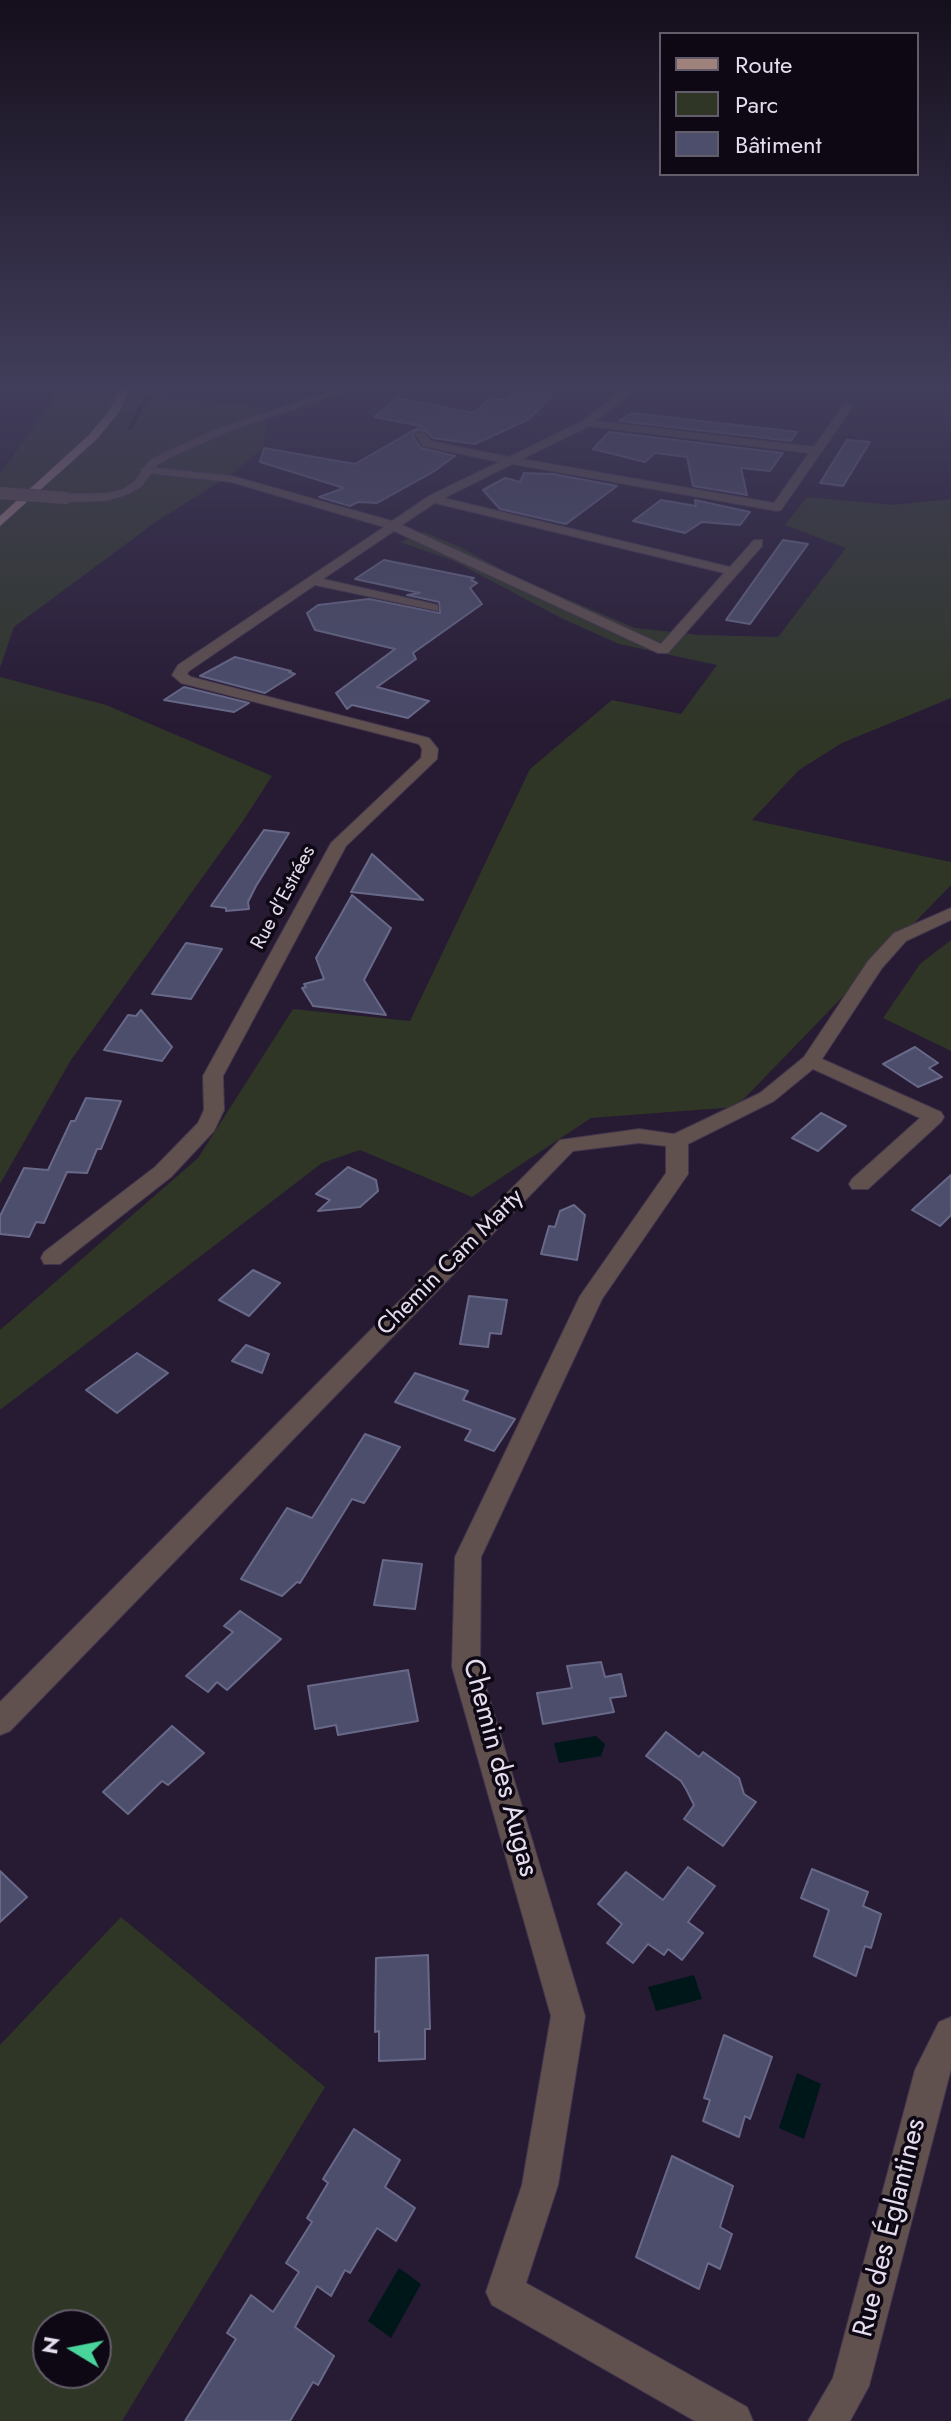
<!DOCTYPE html>
<html>
<head>
<meta charset="utf-8">
<style>
	body { margin:0 }
	#map { position:relative; width:951px; height:2421px; overflow:hidden; background:#271a33; font-family:Jost,sans-serif }
	canvas { display:block }
	.legend { position:absolute; left:659px; top:32px; width:260px; height:144px; box-sizing:border-box; background:#0d0813; border:2px solid #635d6b; margin:0; padding:10px 14px; list-style:none; font-size:24px; color:#e5ddee }
	.legend li { display:flex; align-items:center; gap:16px; height:40px }
	.legend b { width:40px; border:2px solid #635d6b }
	.north { position:absolute; left:32px; top:2309px; width:80px; height:80px; box-sizing:border-box; background:#0d0813; border:2px solid #635d6b; border-radius:50%; rotate:280deg; font-size:22px; font-weight:700; line-height:32px; text-align:center; color:#e5ddee }
	.north::after { content:''; display:block; margin:auto; width:28px; height:36px; background:#49d49c; clip-path:polygon(50% 0,100% 100%,50% 72%,0 100%) }
</style>
</head>
<body>
<div id="map">
<canvas width="951" height="2421"></canvas>
<ul class="legend">
<li><b style="height:10px;background:#9f827c"></b>Route</li>
<li><b style="height:22px;background:#2f3626"></b>Parc</li>
<li><b style="height:22px;background:#4c4e6b"></b>Bâtiment</li>
</ul>
<div class="north">N</div>
</div>
<script>
const c = document.querySelector('canvas').getContext('2d');
c.lineJoin = 'round';
function fill(path, color) { c.fillStyle = color; c.fill(path, 'evenodd'); }
const toPath = rows => new Path2D(rows.map(r => 'M' + r).join(''));
function stroke(path, color, width, dash) { c.strokeStyle = color; c.lineWidth = width; c.lineCap = dash ? 'butt' : 'round'; c.setLineDash(dash || []); c.stroke(path); }
function drawText(font, color, halo, rows, align = 'center') {
  c.font = font + ' Jost,sans-serif'; c.lineWidth = 7; c.setLineDash([]); c.textBaseline = 'middle'; c.strokeStyle = halo; c.fillStyle = color; for (const [text, x, y, turn = 0] of rows) {
    c.save(); c.translate(x, y); c.rotate((+turn || 0) * Math.PI / 180); c.textAlign = isNaN(turn) ? turn : align; if (halo) c.strokeText(text, 0, 0); c.fillText(text, 0, 0); c.restore();
  }
}
const green = toPath([
	[53,390,168,390,161,396,268,408,263,448,229,476,157,521,14,627,0,668,0,474,51,402],
	[807,497,893,505,951,499,951,698,842,743,799,770,752,820,951,862,951,885,736,1107,591,1118,472,1197,360,1150,322,1163,0,1410,0,1330,198,1158,293,1009,410,1021,530,769,612,700,681,714,717,665,619,644,561,618,454,561,400,542,424,532,458,546,516,577,635,628,700,635,778,637,846,548,785,525],
	[0,677,106,705,272,776,243,821,71,1060,0,1184],
	[951,940,951,1051,883,1018,920,964],
	[121,1917,325,2087,122,2421,0,2421,0,2045],
	[48,2325,96,2325,96,2373,48,2373]
]);
const water = toPath([
	[596,1736,605,1744,601,1756,559,1763,554,1743],
	[694,1975,702,1999,656,2011,648,1987],
	[797,2073,821,2084,804,2139,779,2128],
	[399,2268,421,2284,391,2338,368,2321]
]);
const stream = toPath([
	[130,428,143,403,159,390]
]);
const building = toPath([
	[516,390,554,394,529,419,475,444,433,438,426,431,416,430,413,437,421,448,455,456,433,472,377,503,358,502,350,506,319,497,344,488,260,462,264,448,355,464,421,426,374,417,397,398,474,413,491,398,507,400,516,390],
	[632,413,797,432,791,441,619,421,632,413],
	[609,432,783,453,770,471,741,468,747,495,693,486,687,457,655,453,645,462,593,449,609,432],
	[847,440,870,442,843,486,820,483,847,440],
	[524,473,553,474,617,486,566,524,500,509,483,490,505,478,520,482,524,473],
	[661,500,696,506,695,500,750,512,740,525,702,522,685,533,633,521,661,500],
	[783,540,808,544,750,624,726,620,783,540],
	[384,560,474,578,471,580,477,583,470,588,482,604,413,653,416,659,377,687,429,701,408,718,352,705,347,709,336,693,395,649,315,630,307,613,318,605,369,599,440,613,439,602,407,595,420,593,355,579,384,560],
	[235,657,291,671,289,672,295,674,265,693,200,676,235,657],
	[184,687,249,703,234,712,164,700,184,687],
	[264,830,289,833,256,886,248,902,249,909,226,911,226,908,211,906,264,830],
	[372,854,423,900,351,892,372,854],
	[352,895,391,928,364,980,386,1015,313,1006,302,988,306,987,304,984,324,979,316,958,352,895],
	[186,943,222,949,191,999,152,994,186,943],
	[141,1010,172,1047,162,1061,104,1050,128,1015,136,1016,141,1010],
	[915,1047,938,1063,929,1068,942,1077,918,1087,883,1064,915,1047],
	[86,1098,121,1101,101,1149,97,1149,87,1173,67,1172,44,1223,36,1222,29,1237,0,1234,0,1216,24,1168,48,1170,71,1121,75,1121,86,1098],
	[821,1113,846,1126,818,1151,792,1138,821,1113],
	[348,1167,376,1180,378,1191,360,1207,318,1211,330,1200,316,1194,348,1167],
	[951,1175,951,1215,940,1226,912,1210,951,1175],
	[574,1205,585,1215,577,1260,541,1254,549,1226,555,1227,560,1211,574,1205],
	[253,1270,280,1283,249,1316,219,1300,253,1270],
	[469,1296,507,1300,501,1334,490,1333,488,1347,460,1344,469,1296],
	[246,1345,269,1354,262,1373,232,1361,246,1345],
	[137,1353,168,1373,117,1413,86,1390,137,1353],
	[415,1373,468,1391,463,1400,515,1419,494,1451,465,1440,471,1430,395,1402,415,1373],
	[365,1434,400,1447,364,1503,352,1499,300,1583,297,1582,282,1596,241,1579,287,1508,312,1518,365,1434],
	[383,1560,422,1564,415,1609,374,1605,383,1560],
	[240,1611,281,1639,227,1690,217,1682,208,1692,186,1676,233,1632,224,1626,240,1611],
	[601,1662,605,1677,621,1674,626,1696,610,1698,614,1712,543,1724,537,1693,572,1688,567,1666,601,1662],
	[408,1670,418,1721,338,1735,336,1725,315,1729,308,1686,408,1670],
	[172,1726,204,1753,168,1785,162,1781,128,1814,103,1792,172,1726],
	[666,1732,699,1757,703,1752,739,1778,744,1794,756,1802,723,1846,684,1819,694,1805,686,1789,681,1781,646,1756,666,1732],
	[688,1867,715,1886,688,1922,703,1933,682,1960,668,1949,664,1955,648,1944,633,1963,607,1943,622,1924,598,1904,626,1872,663,1900,688,1867],
	[812,1869,868,1892,863,1906,881,1914,871,1948,865,1946,856,1976,814,1956,829,1910,801,1898,812,1869],
	[0,1871,27,1897,0,1922,0,1871],
	[428,1955,430,2029,425,2029,425,2059,379,2061,379,2031,375,2032,376,1958,428,1955],
	[724,2035,772,2057,750,2119,745,2116,739,2137,703,2121,710,2100,704,2098,724,2035],
	[354,2129,400,2160,385,2187,415,2208,396,2241,377,2228,350,2273,345,2270,331,2296,317,2286,295,2327,334,2356,318,2385,313,2382,290,2421,185,2421,236,2339,227,2333,251,2295,273,2312,299,2272,286,2263,312,2222,307,2218,328,2183,323,2179,354,2129],
	[672,2156,733,2186,720,2227,732,2234,720,2269,708,2263,699,2289,636,2257,672,2156]
]);
const minor = toPath([
	[623,390,634,390,596,421,814,447,845,403,854,405,781,510,777,511,512,464,444,498,730,567,754,540,762,540,762,546,668,653,658,653,394,531,323,579,438,605,438,611,315,585,189,671,187,674,191,677,429,738,438,749,437,759,346,846,223,1076,224,1110,214,1131,171,1177,60,1264,44,1264,41,1258,44,1252,155,1167,198,1123,204,1110,203,1076,331,843,421,758,422,749,419,744,181,683,172,675,178,665,384,527,231,482,146,473,140,470,146,467,232,476,392,521,429,496,499,462,423,446,415,435,416,433,424,433,431,441,509,457,583,421,623,390],
	[589,426,809,453,774,503,522,459,589,426],
	[435,503,724,573,661,644,402,525,435,503],
	[951,908,951,920,906,941,882,968,822,1059,941,1112,944,1117,941,1122,868,1189,852,1189,849,1184,852,1179,920,1118,813,1069,774,1101,688,1144,688,1174,602,1299,481,1557,480,1667,585,2016,558,2185,526,2283,747,2407,753,2421,695,2421,492,2305,486,2292,522,2185,551,2016,452,1667,455,1557,580,1296,666,1173,666,1146,639,1143,573,1151,10,1731,0,1735,0,1702,560,1140,639,1129,674,1134,760,1093,804,1057,868,961,894,933,951,908],
	[951,2017,951,2069,869,2386,850,2421,808,2421,833,2378,915,2070,939,2022,951,2017]
]);
const tertiary = toPath([
	[335,390,350,390,230,431,171,457,157,465,142,486,129,494,106,501,66,502,60,498,66,494,106,493,121,490,134,482,149,461,163,453,222,427,335,390]
]);
const primary = toPath([
	[119,390,129,390,119,412,97,439,0,526,0,516,89,435,109,411,119,390]
]);
const tertiaryBridge = toPath([
	[0,493,66,498]
]);
const farStreetnames = [
	["Rue d’Estrées",284,898,-62]
];
const streetNames = [
	["Chemin Cam Marty",451,1263,-45]
];
const nearStreetnames = [
	["Chemin des Augas",499,1768,75],
	["Rue des Églantines",891,2228,-76]
];
fill(green, '#2f3626');
fill(water, '#001719');
stroke(stream, '#001719', 4);
fill(building, '#4c4e6b');
stroke(building, '#686989', 2);
stroke(minor, '#42354d', 2);
stroke(tertiary, '#42354d', 2);
stroke(primary, '#42354d', 2);
fill(minor, '#60514f');
fill(tertiary, '#60514f');
fill(primary, '#9f827c');
stroke(tertiaryBridge, '#42354d', 13, []);
stroke(tertiaryBridge, '#60514f', 12);
const sky = c.createLinearGradient(0, 0, 0, 729);
sky.addColorStop(0, '#150e1c');
sky.addColorStop(0.53, '#413e5b');
sky.addColorStop(1, '#413e5b00');
c.fillStyle = sky;
c.fillRect(0, 0, 951, 729);
drawText('20px', '#e5ddee', '#0d0813', farStreetnames);
drawText('24px', '#e5ddee', '#0d0813', streetNames);
drawText('28px', '#e5ddee', '#0d0813', nearStreetnames);
</script>
</body>
</html>
